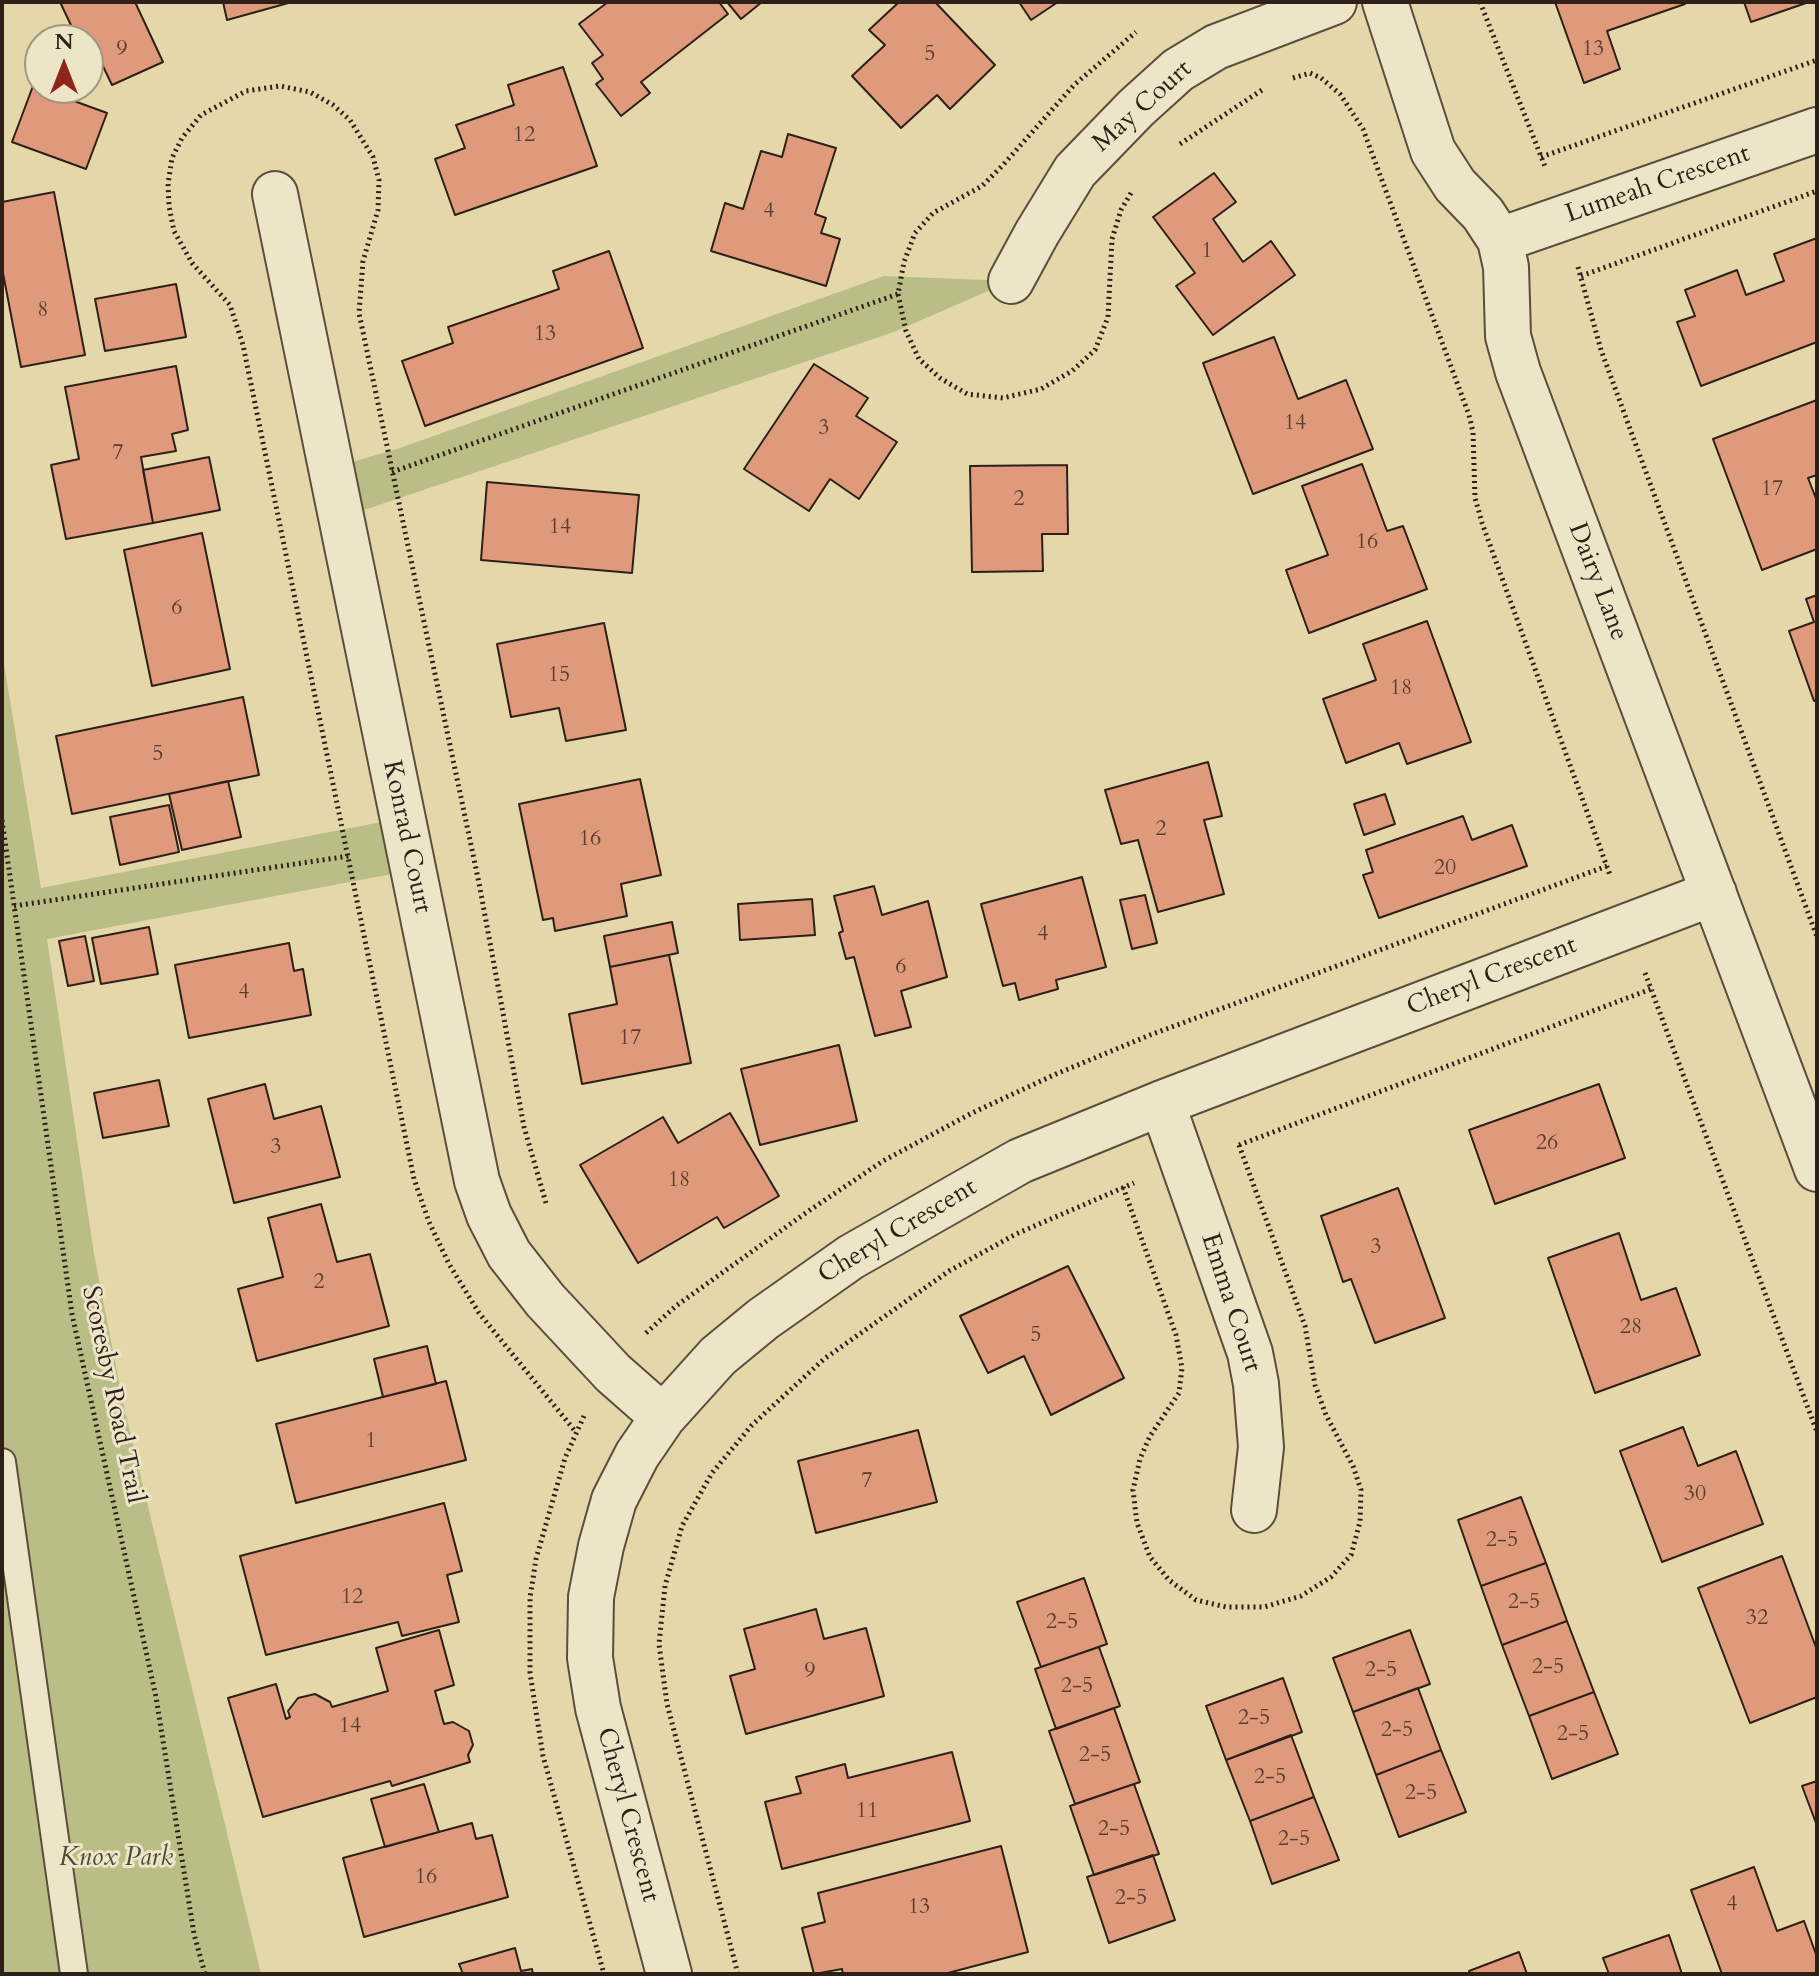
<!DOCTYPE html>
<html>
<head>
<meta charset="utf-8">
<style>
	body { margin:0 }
	#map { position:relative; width:1819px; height:1976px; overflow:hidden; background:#e4d7aa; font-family:Cardo,serif }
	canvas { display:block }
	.frame { position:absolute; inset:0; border:4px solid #2f1f19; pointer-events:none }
	.north { position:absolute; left:24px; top:24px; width:80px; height:80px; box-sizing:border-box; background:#ede5c8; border:2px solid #a19682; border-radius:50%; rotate:0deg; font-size:22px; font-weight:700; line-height:32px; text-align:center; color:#2f1f19 }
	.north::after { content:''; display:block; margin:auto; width:28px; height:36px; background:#8f2418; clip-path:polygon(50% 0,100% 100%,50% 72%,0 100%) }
</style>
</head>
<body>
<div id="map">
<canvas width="1819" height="1976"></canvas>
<div class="frame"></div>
<div class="north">N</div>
</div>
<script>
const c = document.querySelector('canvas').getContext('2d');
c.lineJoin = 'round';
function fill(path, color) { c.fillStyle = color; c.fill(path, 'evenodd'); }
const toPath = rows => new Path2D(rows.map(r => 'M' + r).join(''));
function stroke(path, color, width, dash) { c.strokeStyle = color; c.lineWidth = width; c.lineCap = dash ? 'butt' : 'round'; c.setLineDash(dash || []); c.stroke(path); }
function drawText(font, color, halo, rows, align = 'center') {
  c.font = font + ' Cardo,serif'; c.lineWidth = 6; c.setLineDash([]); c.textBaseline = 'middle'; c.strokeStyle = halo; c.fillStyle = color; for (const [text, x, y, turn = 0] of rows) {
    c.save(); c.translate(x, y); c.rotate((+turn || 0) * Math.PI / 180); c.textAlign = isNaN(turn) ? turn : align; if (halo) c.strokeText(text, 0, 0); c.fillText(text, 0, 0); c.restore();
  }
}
const green = toPath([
	[884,276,1011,281,894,332,343,517,332,468,400,448],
	[2,652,41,888,402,818,413,870,47,939,94,1254,124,1407,261,1974,2,1974]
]);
const building = toPath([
	[60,2,135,2,163,62,112,85,100,60,89,65,88,40,78,40,60,2],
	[223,2,292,2,227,20,223,2],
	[608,2,719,2,728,14,641,82,650,93,621,116,596,84,603,79,592,63,603,55,579,24,608,2],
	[727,2,762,2,741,19,727,2],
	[899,2,935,2,995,65,950,109,937,95,901,128,852,76,885,45,869,30,899,2],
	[1019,2,1058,2,1031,20,1019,2],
	[1555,2,1685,2,1685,4,1607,31,1620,69,1584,83,1555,2],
	[1744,2,1809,2,1751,22,1744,2],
	[563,67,597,166,455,215,435,159,465,148,456,125,514,105,508,85,563,67],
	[33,86,107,113,86,169,12,142,33,86],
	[788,134,836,148,815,214,826,218,821,233,840,239,826,286,711,251,725,203,743,209,761,151,782,157,788,134],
	[1214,173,1236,202,1213,219,1243,262,1271,241,1295,275,1213,335,1176,286,1195,273,1153,217,1214,173],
	[54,192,85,355,21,367,2,268,2,202,54,192],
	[1817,238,1817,342,1701,386,1677,322,1695,316,1685,290,1737,270,1746,295,1784,281,1774,254,1817,238],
	[609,251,643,348,425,426,402,361,453,343,448,327,559,289,553,271,609,251],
	[176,284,186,337,105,351,95,299,176,284],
	[1274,337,1298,399,1346,380,1373,449,1253,494,1203,363,1274,337],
	[814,364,868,398,856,416,897,442,859,499,830,479,809,511,744,469,814,364],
	[176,366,188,430,172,434,176,451,141,457,153,523,66,539,51,465,79,459,65,387,176,366],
	[1817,400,1817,475,1808,478,1817,501,1817,549,1762,570,1713,439,1817,400],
	[209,457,220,510,153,523,143,470,209,457],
	[1362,464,1387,531,1403,526,1427,589,1309,633,1286,570,1328,555,1302,486,1362,464],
	[1067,465,1068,534,1042,534,1043,571,972,572,970,466,1067,465],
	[487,482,639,495,632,573,481,560,487,482],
	[202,533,230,669,152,686,124,550,202,533],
	[1817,595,1817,700,1814,701,1789,631,1814,622,1806,599,1817,595],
	[1427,621,1471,742,1407,764,1399,743,1346,763,1323,699,1376,680,1363,644,1427,621],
	[604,623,626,730,566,741,559,708,511,717,497,644,604,623],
	[243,697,259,775,72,814,56,736,243,697],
	[1208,762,1222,816,1204,820,1224,894,1158,912,1138,840,1121,844,1105,790,1208,762],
	[640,779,661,875,621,884,627,916,555,931,553,918,543,920,519,804,640,779],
	[228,781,241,837,182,850,169,794,228,781],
	[1385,794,1395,824,1364,835,1354,804,1385,794],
	[169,805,179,852,120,865,110,817,169,805],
	[1463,816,1472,840,1512,825,1527,866,1379,918,1363,875,1373,872,1366,850,1463,816],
	[1082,877,1106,967,1056,980,1058,989,1019,1000,1015,983,1003,986,981,904,1082,877],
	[874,886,882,915,928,901,947,977,901,991,911,1027,875,1036,854,957,846,959,839,933,843,931,834,896,874,886],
	[1145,895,1157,943,1132,949,1120,900,1145,895],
	[812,899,815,935,740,940,738,904,812,899],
	[672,922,678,953,610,967,604,936,672,922],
	[149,927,158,974,101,984,92,938,149,927],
	[85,936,94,981,68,986,59,941,85,936],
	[289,943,294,971,303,969,311,1015,189,1038,175,965,289,943],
	[669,955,691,1063,582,1084,569,1014,617,1004,610,967,669,955],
	[839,1045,857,1121,760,1145,741,1069,839,1045],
	[159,1080,169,1126,103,1138,94,1093,159,1080],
	[265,1084,274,1119,321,1106,340,1177,234,1203,208,1099,265,1084],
	[1599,1084,1625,1158,1495,1204,1469,1130,1599,1084],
	[730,1113,779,1196,724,1228,717,1217,638,1263,580,1165,663,1117,678,1143,730,1113],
	[1398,1188,1445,1318,1375,1343,1351,1279,1343,1282,1321,1216,1398,1188],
	[321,1204,337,1262,370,1254,389,1326,257,1361,238,1289,283,1277,268,1218,321,1204],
	[1619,1233,1641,1300,1676,1288,1700,1355,1595,1393,1548,1258,1619,1233],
	[1068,1266,1124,1378,1051,1415,1024,1356,988,1373,960,1316,1068,1266],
	[427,1346,436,1384,383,1397,374,1359,427,1346],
	[446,1381,466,1460,296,1503,276,1424,446,1381],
	[1683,1427,1698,1466,1736,1451,1763,1524,1662,1562,1620,1451,1683,1427],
	[918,1430,937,1502,816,1533,798,1461,918,1430],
	[1521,1497,1546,1563,1481,1586,1458,1520,1521,1497],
	[444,1503,462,1571,447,1575,459,1622,402,1636,398,1622,266,1655,240,1556,444,1503],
	[1782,1556,1817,1650,1817,1697,1750,1723,1698,1588,1782,1556],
	[1546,1563,1567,1621,1502,1645,1481,1586,1546,1563],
	[1084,1578,1107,1644,1041,1667,1017,1602,1084,1578],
	[816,1609,824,1639,866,1628,884,1696,746,1734,730,1676,755,1669,744,1629,816,1609],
	[1567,1621,1594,1692,1529,1716,1502,1645,1567,1621],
	[439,1630,454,1685,435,1691,444,1724,453,1722,469,1731,473,1745,468,1755,470,1762,392,1786,390,1781,263,1817,228,1698,276,1684,286,1719,290,1717,288,1711,298,1698,315,1694,330,1702,332,1707,388,1691,376,1648,439,1630],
	[1410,1630,1430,1684,1353,1712,1333,1658,1410,1630],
	[1099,1647,1120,1706,1056,1729,1035,1669,1099,1647],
	[1283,1678,1302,1732,1226,1760,1206,1706,1283,1678],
	[1418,1688,1441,1750,1376,1775,1353,1712,1418,1688],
	[1594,1692,1618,1754,1552,1779,1529,1716,1594,1692],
	[1114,1708,1140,1782,1075,1804,1049,1731,1114,1708],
	[1291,1735,1314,1797,1250,1821,1226,1760,1291,1735],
	[1441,1750,1466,1812,1399,1837,1376,1775,1441,1750],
	[952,1752,970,1821,782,1869,765,1802,801,1793,796,1777,845,1764,848,1778,952,1752],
	[1817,1781,1817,1823,1816,1823,1802,1786,1817,1781],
	[424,1784,439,1832,385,1847,371,1799,424,1784],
	[1134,1784,1159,1854,1094,1875,1070,1806,1134,1784],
	[1314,1797,1339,1860,1272,1884,1250,1821,1314,1797],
	[472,1823,476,1839,492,1835,508,1897,364,1937,343,1858,472,1823],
	[1001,1846,1028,1952,944,1974,843,1974,842,1969,814,1974,802,1928,825,1922,818,1893,1001,1846],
	[1153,1855,1175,1920,1109,1943,1087,1877,1153,1855],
	[1754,1867,1777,1931,1804,1921,1817,1957,1817,1974,1722,1974,1691,1890,1754,1867],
	[1669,1935,1682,1974,1609,1974,1603,1958,1669,1935],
	[515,1948,521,1971,532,1969,533,1974,463,1974,459,1964,515,1948],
	[1519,1952,1527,1974,1470,1974,1469,1971,1519,1952]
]);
const path = toPath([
	[1480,2,1546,169],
	[1293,78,1310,73,1321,78,1340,94,1363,129,1469,415,1473,432,1475,498,1482,523,1610,875],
	[1180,144,1265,88],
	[1541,157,1817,60],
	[1131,193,1121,210,1112,239,1108,317,1095,350,1072,371,1041,389,1003,398,967,394,940,378,919,359,906,331,898,294,904,262,915,233,933,213,982,186,1003,165,1074,85,1136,32],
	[1578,267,1601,350,1817,937],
	[1581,276,1817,191],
	[392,472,898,294],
	[2,820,72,1314,156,1697,194,1934,205,1974],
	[14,906,349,856],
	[1645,973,1817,1432],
	[1239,1145,1651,989],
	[1123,1187,1176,1335,1182,1368,1179,1393,1150,1436,1140,1459,1133,1490,1137,1523,1150,1557,1169,1580,1196,1600,1226,1607,1264,1607,1301,1596,1331,1577,1351,1555,1360,1522,1361,1490,1353,1466,1326,1415,1315,1385,1305,1326,1239,1145],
	[546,1203,524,1127,479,883,359,313,363,261,378,210,379,180,373,157,350,120,333,105,310,92,280,86,246,91,201,115,182,138,172,158,168,184,169,206,174,231,192,263,230,305,243,345,414,1179,429,1222,449,1264,479,1313,575,1431],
	[646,1333,676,1306,807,1212,883,1161,972,1113,1056,1074,1150,1035,1607,866],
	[584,1416,565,1458,536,1559,530,1598,530,1673,543,1756,604,1974],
	[738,1974,667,1704,659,1644,665,1586,682,1526,712,1473,752,1425,824,1359,949,1271,1016,1234,1134,1183]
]);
const service = toPath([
	[2,1462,74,1974]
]);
const minor = toPath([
	[1385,2,1433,151,1455,185,1483,214,1500,240,1506,267,1508,336,1518,372,1817,1169],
	[275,194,477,1181,489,1215,509,1254,545,1300,613,1373,663,1417],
	[1500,240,1817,130],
	[1011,281,1037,233,1075,171,1136,108,1178,70,1216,47,1334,2],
	[1162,1103,1250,1353,1256,1384,1261,1447,1254,1510],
	[669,1974,598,1708,590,1658,591,1597,601,1546,614,1500,637,1455,663,1417,718,1356,763,1319,851,1257,1020,1161,1162,1103,1714,893]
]);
const numberNames = [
	["9",122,50],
	["13",1593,50],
	["5",930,55],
	["12",524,136],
	["4",769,212],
	["1",1207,252],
	["8",43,311],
	["13",545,335],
	["14",1295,424],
	["3",824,429],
	["7",118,454],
	["17",1772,490],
	["2",1019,500],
	["14",560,528],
	["16",1367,543],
	["6",177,609],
	["15",559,676],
	["18",1401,689],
	["5",158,755],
	["2",1161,830],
	["16",590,840],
	["20",1445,869],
	["4",1043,935],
	["6",901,968],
	["4",244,993],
	["17",630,1039],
	["26",1547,1144],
	["3",276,1148],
	["18",679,1181],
	["3",1376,1248],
	["2",319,1283],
	["28",1631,1328],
	["5",1036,1336],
	["1",371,1442],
	["7",867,1482],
	["30",1695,1495],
	["2-5",1502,1541],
	["12",352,1598],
	["2-5",1524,1603],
	["32",1757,1619],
	["2-5",1062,1623],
	["2-5",1548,1668],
	["2-5",1381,1671],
	["9",810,1672],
	["2-5",1077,1687],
	["2-5",1254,1719],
	["14",350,1727],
	["2-5",1397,1731],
	["2-5",1573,1735],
	["2-5",1095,1756],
	["2-5",1270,1778],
	["2-5",1421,1794],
	["11",867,1812],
	["2-5",1114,1830],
	["2-5",1294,1840],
	["16",426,1878],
	["2-5",1131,1899],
	["4",1732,1905],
	["13",919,1908]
];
const streetNames = [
	["May Court",1143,107,-42],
	["Lumeah Crescent",1658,185,-19],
	["Dairy Lane",1597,582,69],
	["Konrad Court",406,837,78],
	["Cheryl Crescent",1492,977,-21],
	["Cheryl Crescent",898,1232,-31],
	["Emma Court",1230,1303,72],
	["Scoresby Road Trail",112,1395,78],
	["Cheryl Crescent",627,1815,75]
];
const parkNames = [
	["Knox Park",116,1859]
];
fill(green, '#babd85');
fill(building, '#de9a7b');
stroke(building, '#2f1f19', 2);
stroke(service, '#5c4d3d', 30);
stroke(minor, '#5c4d3d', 48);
stroke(path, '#2f1f19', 5, [2, 4]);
stroke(service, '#ede5c8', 26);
stroke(minor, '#ede5c8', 44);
drawText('22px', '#5b3e32', null, numberNames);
drawText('26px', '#2f1f19', '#ede5c8', streetNames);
drawText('italic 26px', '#524634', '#ede5c8', parkNames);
</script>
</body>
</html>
